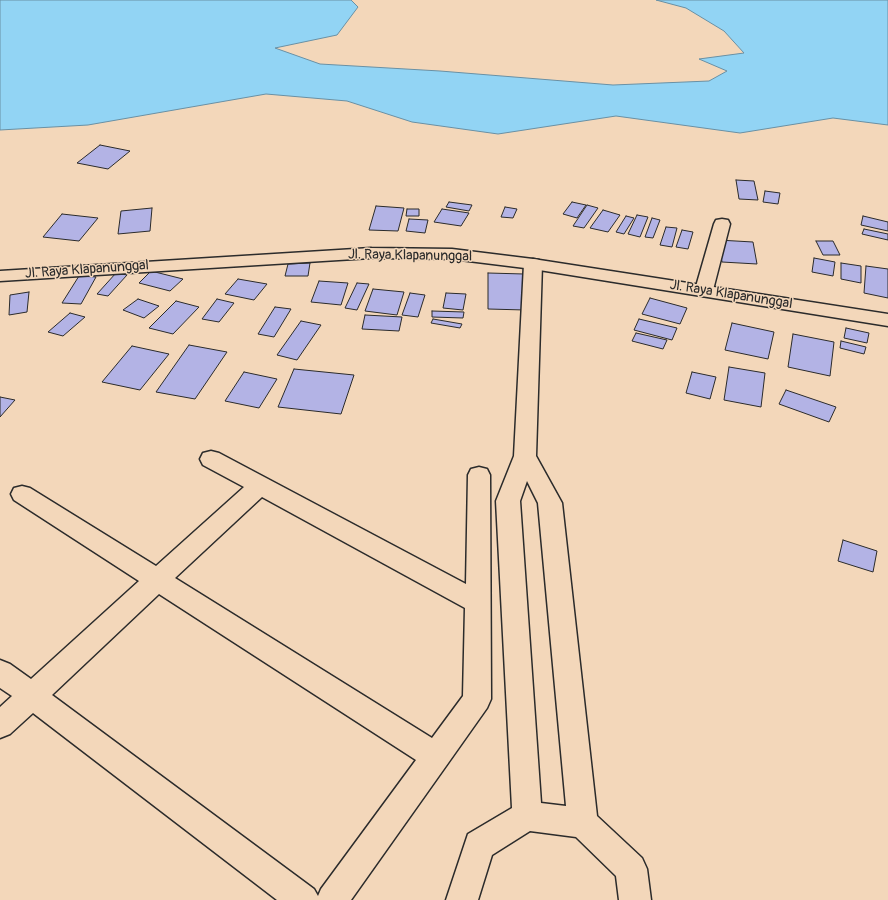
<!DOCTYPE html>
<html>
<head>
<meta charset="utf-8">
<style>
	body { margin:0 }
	canvas { display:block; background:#f3d7ba }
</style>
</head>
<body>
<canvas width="888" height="900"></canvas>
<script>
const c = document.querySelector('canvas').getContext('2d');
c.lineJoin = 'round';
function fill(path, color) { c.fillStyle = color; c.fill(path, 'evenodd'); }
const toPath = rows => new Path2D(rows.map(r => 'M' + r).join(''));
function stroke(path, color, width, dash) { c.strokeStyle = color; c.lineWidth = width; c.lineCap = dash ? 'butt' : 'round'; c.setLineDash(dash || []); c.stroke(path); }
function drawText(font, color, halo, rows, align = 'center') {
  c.font = font + ' Pangolin,sans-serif'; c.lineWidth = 3; c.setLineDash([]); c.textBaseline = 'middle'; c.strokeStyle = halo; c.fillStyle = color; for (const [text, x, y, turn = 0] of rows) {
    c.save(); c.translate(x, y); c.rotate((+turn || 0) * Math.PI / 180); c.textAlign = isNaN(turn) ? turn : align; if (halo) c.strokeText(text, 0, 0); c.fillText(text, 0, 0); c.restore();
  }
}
const water = toPath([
	[0,0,351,0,358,7,337,35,275,48,320,64,440,71,613,85,709,81,727,71,699,59,744,53,724,31,686,8,656,0,888,0,888,125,833,118,740,133,616,116,498,134,412,122,347,101,266,94,88,125,0,130,0,0]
]);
const building = toPath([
	[100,145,130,151,108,169,77,163,100,145],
	[736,180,754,181,758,200,739,199,736,180],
	[765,191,780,193,778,204,763,202,765,191],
	[449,202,472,205,469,211,446,207,449,202],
	[572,202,586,205,577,218,563,214,572,202],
	[587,205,598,208,584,228,573,226,587,205],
	[376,206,404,208,398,231,369,230,376,206],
	[505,207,517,209,513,218,501,217,505,207],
	[152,208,150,231,118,234,121,211,152,208],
	[407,209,419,209,419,216,406,216,407,209],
	[442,209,469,213,461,226,434,222,442,209],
	[603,210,620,215,608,232,590,228,603,210],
	[62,214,98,218,79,241,43,237,62,214],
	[637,215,648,217,640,237,628,234,637,215],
	[626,216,634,218,624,234,616,232,626,216],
	[863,216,888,222,888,231,861,225,863,216],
	[652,218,660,220,653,238,645,237,652,218],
	[409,219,428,220,425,233,406,231,409,219],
	[666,227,677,228,672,247,660,245,666,227],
	[864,229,888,234,888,240,862,234,864,229],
	[682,230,693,232,688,249,676,247,682,230],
	[718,240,753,242,757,264,722,262,718,240],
	[816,241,833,241,840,255,823,255,816,241],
	[814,258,835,262,833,276,812,272,814,258],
	[310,263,308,276,285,276,288,264,310,263],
	[841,263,861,266,861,283,841,279,841,263],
	[866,266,888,269,888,298,864,293,866,266],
	[151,271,183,279,170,291,139,283,151,271],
	[116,273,127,275,108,296,97,294,116,273],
	[488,273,524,274,525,310,488,309,488,273],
	[79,276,96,277,81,304,62,303,79,276],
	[238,279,267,284,254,300,225,294,238,279],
	[319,281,348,283,341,305,311,302,319,281],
	[357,283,369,284,357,310,345,308,357,283],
	[373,289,404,292,397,315,365,311,373,289],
	[29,292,27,312,9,315,10,295,29,292],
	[410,293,425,295,418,317,402,315,410,293],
	[446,293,466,294,463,310,443,308,446,293],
	[650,298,687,308,680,324,642,314,650,298],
	[138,299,159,306,144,318,123,310,138,299],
	[217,299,234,303,219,322,202,319,217,299],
	[176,301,199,307,173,334,149,328,176,301],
	[275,307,291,309,274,337,258,334,275,307],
	[432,311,464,312,463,318,432,317,432,311],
	[70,313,85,317,63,336,48,332,70,313],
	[365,315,402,317,399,331,362,329,365,315],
	[433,319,462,324,460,328,431,323,433,319],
	[639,319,677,328,672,340,634,330,639,319],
	[301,321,321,325,297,360,277,355,301,321],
	[732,323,774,332,768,359,725,350,732,323],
	[846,328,869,333,867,343,844,338,846,328],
	[636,333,667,340,663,349,632,341,636,333],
	[793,334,834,342,830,376,788,367,793,334],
	[841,341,866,347,864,354,840,348,841,341],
	[189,345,227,352,195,399,156,392,189,345],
	[132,346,169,354,140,390,102,382,132,346],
	[729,367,765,373,761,407,724,400,729,367],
	[294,369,354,375,341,414,278,407,294,369],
	[244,372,277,379,259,408,225,401,244,372],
	[692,372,716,377,710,399,686,393,692,372],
	[786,390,836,407,829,422,779,404,786,390],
	[0,397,15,400,0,417,0,397],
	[843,540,877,551,873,572,838,561,843,540]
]);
const minor = toPath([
	[722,219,728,220,730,224,713,290,711,294,704,296,697,294,695,290,714,224,716,220,722,219],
	[533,259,539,260,542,264,536,456,562,503,597,816,642,858,647,869,651,900,619,900,616,876,576,837,530,831,492,855,478,900,446,900,468,834,512,808,496,501,514,456,524,264,527,260,533,259],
	[527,481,538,503,566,806,541,803,520,501,527,481],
	[211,451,219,453,466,584,468,475,471,469,479,467,487,469,490,475,491,699,487,708,446,766,351,900,277,900,33,713,10,734,0,738,0,707,12,696,0,688,0,660,10,664,31,679,139,581,14,500,11,494,14,488,22,486,30,488,156,566,244,487,203,465,200,459,203,453,211,451],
	[262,497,465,608,463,696,432,738,175,578,262,497],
	[159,594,416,760,321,889,318,896,314,889,52,695,159,594]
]);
const tertiary = toPath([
	[371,248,452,249,533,259,888,314,888,326,533,269,452,259,371,258,0,281,0,271,371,248]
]);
const streetNames = [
	["Jl. Raya Klapanunggal",410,256,1],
	["Jl. Raya Klapanunggal",87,270,-4],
	["Jl. Raya Klapanunggal",731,295,9]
];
fill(water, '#92d4f4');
stroke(water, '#6990a4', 1);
fill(building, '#b3b3e5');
stroke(building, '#2b2b2b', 1);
stroke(minor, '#2b2b2b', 3);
stroke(tertiary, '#2b2b2b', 3);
fill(minor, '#f3d7ba');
fill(tertiary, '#f3d7ba');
drawText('14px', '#2b2b2b', '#f3d7ba', streetNames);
</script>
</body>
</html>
